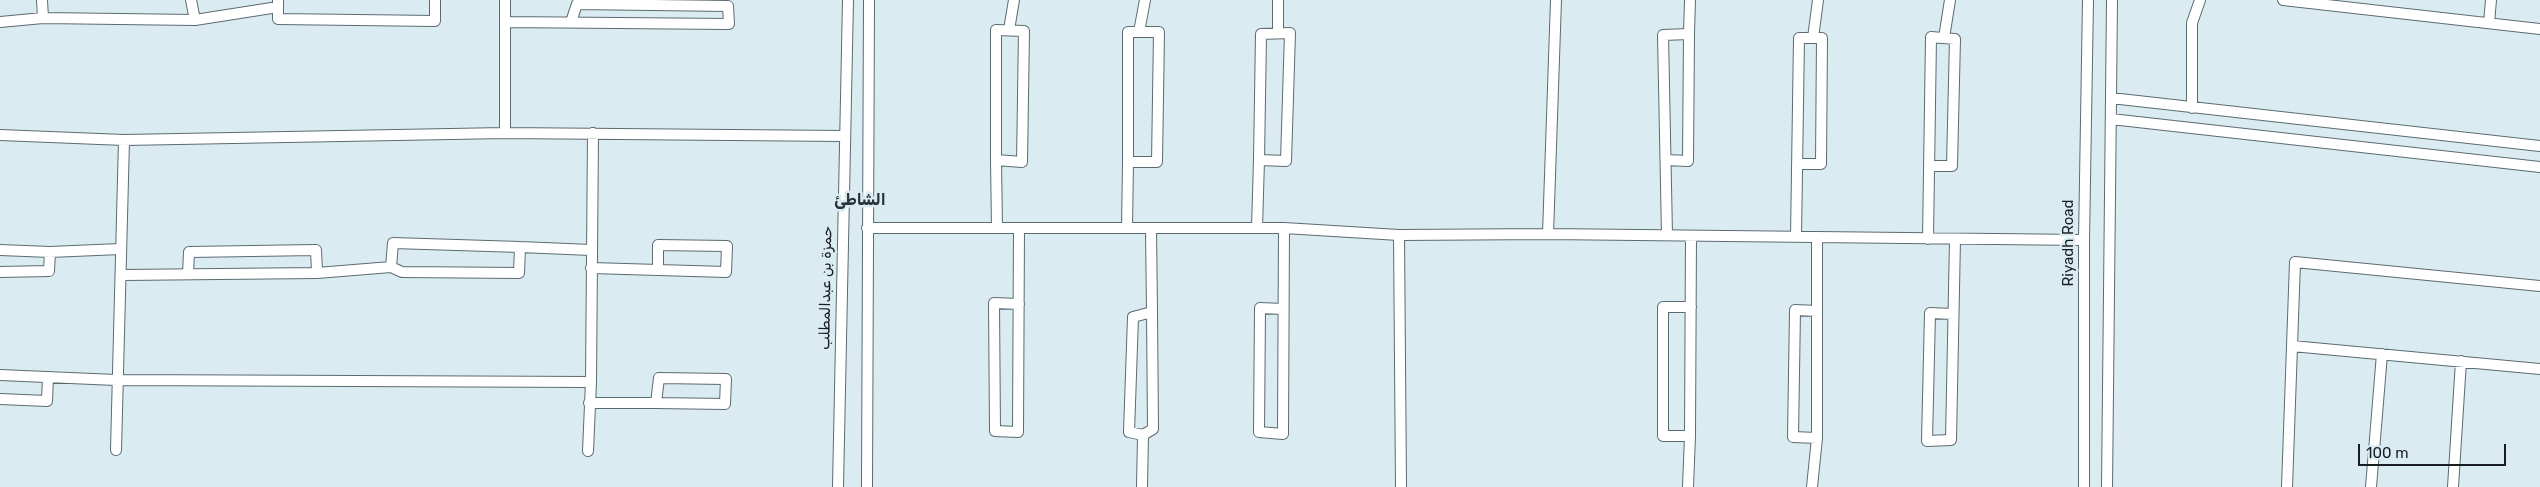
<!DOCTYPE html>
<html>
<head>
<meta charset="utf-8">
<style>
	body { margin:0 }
	#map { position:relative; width:2540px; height:487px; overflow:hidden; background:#dbebf2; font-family:Rubik,sans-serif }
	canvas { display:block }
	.scale { position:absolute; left:2358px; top:444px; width:148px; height:22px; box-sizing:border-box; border:2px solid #171d20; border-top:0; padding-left:6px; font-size:15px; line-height:18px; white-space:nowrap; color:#171d20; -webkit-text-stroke:4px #dbebf2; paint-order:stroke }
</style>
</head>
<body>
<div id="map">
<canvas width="2540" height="487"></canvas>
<div class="scale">100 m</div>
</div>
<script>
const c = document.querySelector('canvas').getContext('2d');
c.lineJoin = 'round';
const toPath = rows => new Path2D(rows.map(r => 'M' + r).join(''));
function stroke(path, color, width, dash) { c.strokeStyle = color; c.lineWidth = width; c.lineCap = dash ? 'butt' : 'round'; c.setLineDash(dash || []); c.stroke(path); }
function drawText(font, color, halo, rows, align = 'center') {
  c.font = font + ' Rubik,Vazirmatn,sans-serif'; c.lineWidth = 5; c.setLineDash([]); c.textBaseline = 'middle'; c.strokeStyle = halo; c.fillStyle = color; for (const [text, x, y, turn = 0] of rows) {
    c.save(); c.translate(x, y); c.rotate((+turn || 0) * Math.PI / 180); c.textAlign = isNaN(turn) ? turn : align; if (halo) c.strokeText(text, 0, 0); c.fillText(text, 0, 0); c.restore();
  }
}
const minor = toPath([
	[42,0,43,18],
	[278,0,278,19,435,21,435,0],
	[505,0,505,133],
	[1278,0,1278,33],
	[1556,0,1548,234,2084,240],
	[2283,0,2540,29],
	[195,20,278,7],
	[0,22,43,18,195,20,191,0],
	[505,22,729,24,728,6,577,4,571,22],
	[2489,23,2491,0],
	[1009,30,1014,0],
	[1139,32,1145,0],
	[1689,34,1690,0],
	[1813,38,1818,0],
	[1944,38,1950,0],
	[2111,98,2540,146],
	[2192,108,2192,23,2200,0],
	[2111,119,2540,167],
	[0,135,124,140,505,133,844,136],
	[996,160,1022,162,1024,31,996,30,996,160,997,228],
	[1666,160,1688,161,1689,34,1663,35,1667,235],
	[867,228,1284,228,1399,235,1401,487],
	[1127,228,1128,162,1128,32,1159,32,1157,162,1128,162],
	[1151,228,1152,312,1153,429,1143,435,1129,432,1133,317,1152,312],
	[1257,228,1259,160,1261,34,1290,33,1286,161,1259,160],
	[1399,235,1548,234],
	[1796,237,1799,38,1822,38,1821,164,1797,164],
	[1928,239,1931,37,1955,39,1952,166,1930,166],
	[520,247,519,273,402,272,391,267,393,243,520,247,591,250],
	[0,250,50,252,120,249],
	[591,268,726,272,727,246,658,245,658,270],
	[0,272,49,271,50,252],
	[317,273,391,267],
	[122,275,317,273,316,250,189,252,188,274],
	[1019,304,994,303,995,431,1018,432,1019,228],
	[1691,307,1663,307,1663,436,1690,436,1691,236],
	[1283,309,1260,308,1259,432,1283,434,1284,228],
	[1817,311,1795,310,1793,437,1817,438,1817,237],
	[1953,314,1930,313,1927,441,1951,440,1955,239],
	[2292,346,2540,369],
	[0,375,116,380,591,382],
	[0,399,47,401,48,377],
	[589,403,656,403,725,404,726,379,659,378,656,403],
	[116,450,124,140],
	[588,451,591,382,593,133],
	[838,487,848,0],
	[867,487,869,0],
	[1142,487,1143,435],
	[1688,487,1690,436],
	[1812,487,1817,438],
	[2084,487,2084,240,2088,0],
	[2107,487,2112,0],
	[2287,487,2295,262,2540,286],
	[2371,487,2382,354],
	[2453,487,2461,361]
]);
const streetNames = [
	["Riyadh Road",2069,243,-90],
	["حمزة بن عبدالمطلب",826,288,-89]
];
const neighbourhoodNames = [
	["الشاطئ",860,200]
];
stroke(minor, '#5c6b71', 12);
stroke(minor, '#fff', 10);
drawText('15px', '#171d20', '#dbebf2', streetNames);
drawText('bold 16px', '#273439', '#dbebf2', neighbourhoodNames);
</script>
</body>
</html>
